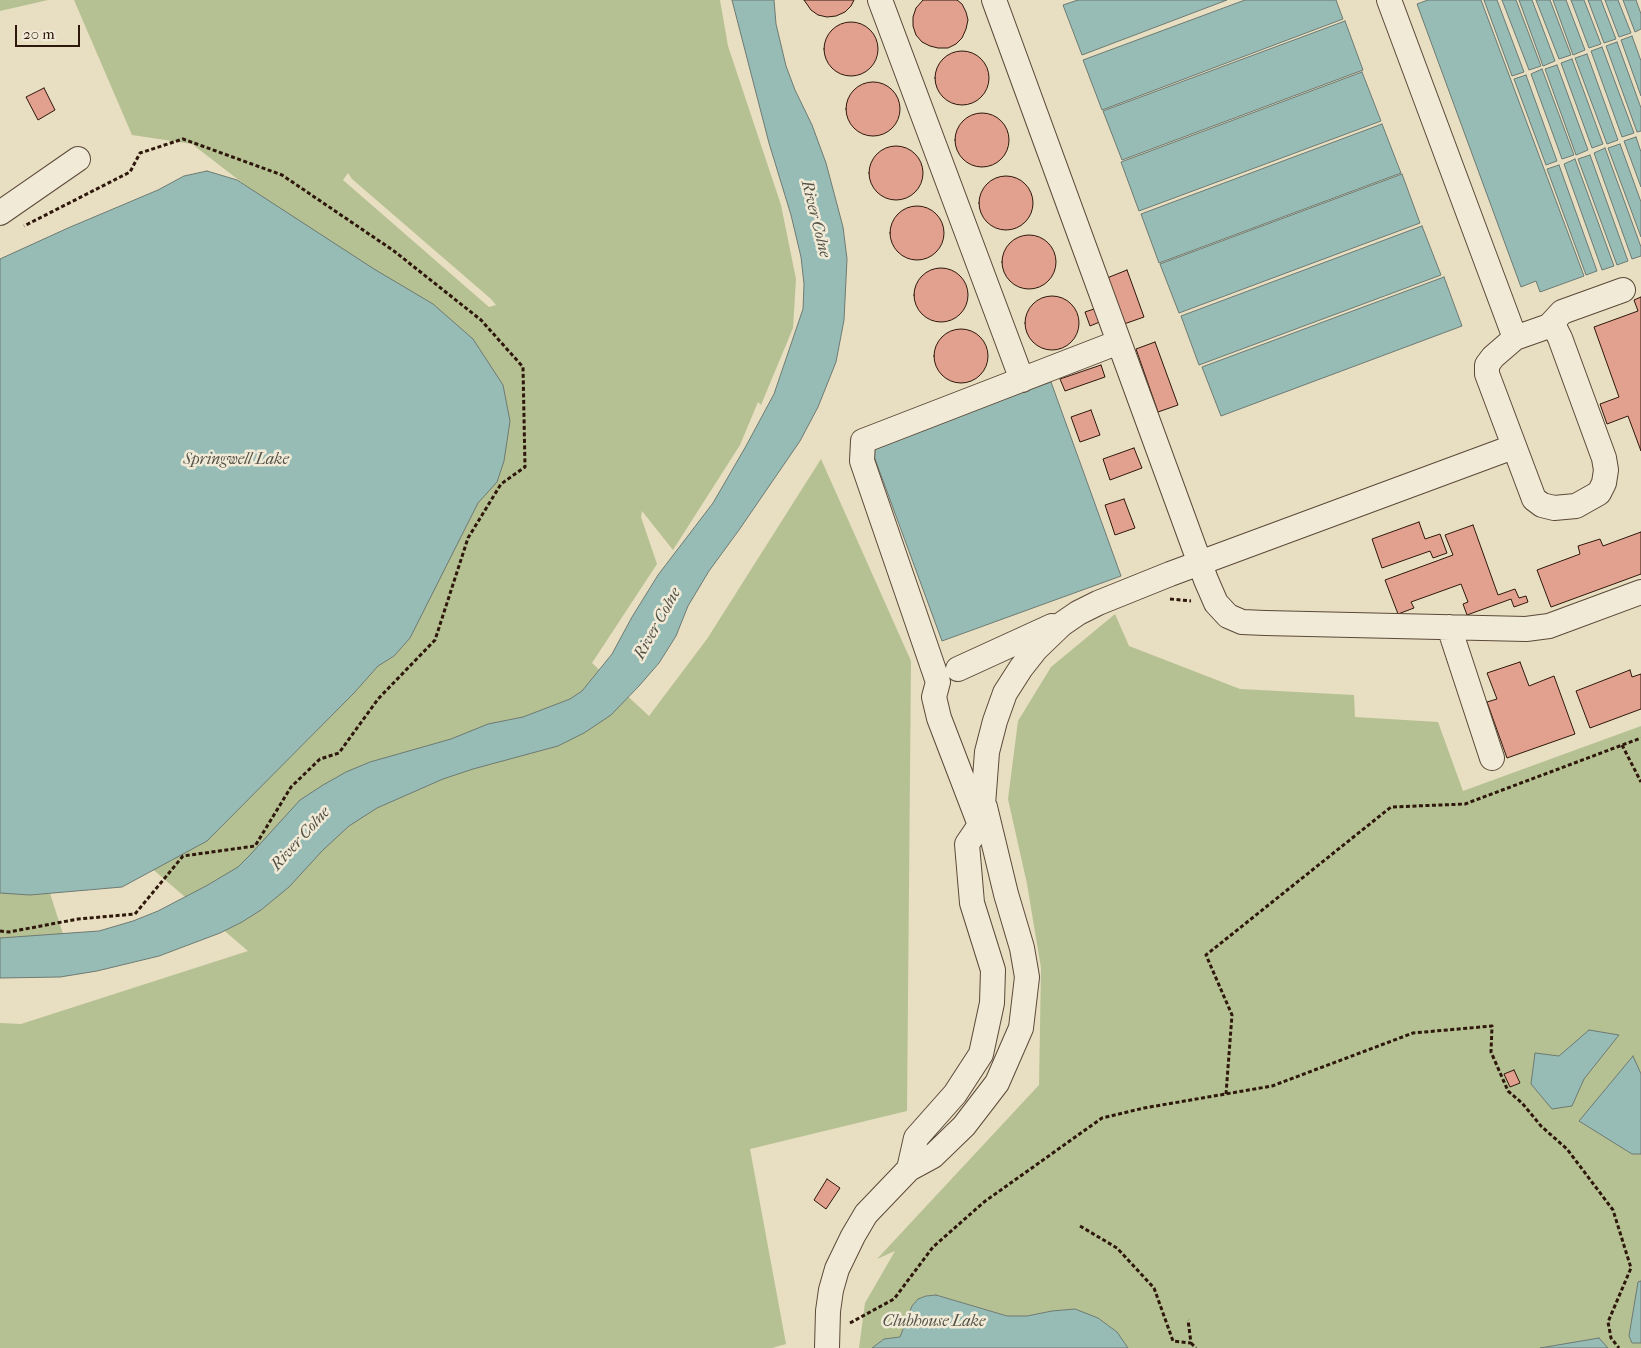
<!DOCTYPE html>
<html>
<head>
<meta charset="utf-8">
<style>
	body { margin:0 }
	#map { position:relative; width:1641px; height:1348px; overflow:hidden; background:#e8dec1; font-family:"IM FELL French Canon",serif }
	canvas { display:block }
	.scale { position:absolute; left:15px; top:25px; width:65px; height:22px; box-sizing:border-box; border:2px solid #2e170b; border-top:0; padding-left:6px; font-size:15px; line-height:18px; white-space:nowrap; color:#2e170b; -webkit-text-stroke:4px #f0ead7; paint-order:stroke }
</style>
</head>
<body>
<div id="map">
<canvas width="1641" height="1348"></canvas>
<div class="scale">20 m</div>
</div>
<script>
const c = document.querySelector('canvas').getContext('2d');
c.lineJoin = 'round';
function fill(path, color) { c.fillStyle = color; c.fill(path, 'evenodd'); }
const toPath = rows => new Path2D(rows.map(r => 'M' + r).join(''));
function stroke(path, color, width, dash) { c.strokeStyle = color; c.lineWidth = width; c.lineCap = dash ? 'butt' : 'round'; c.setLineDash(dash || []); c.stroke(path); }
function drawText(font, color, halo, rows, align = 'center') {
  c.font = font + ' "IM FELL French Canon",serif'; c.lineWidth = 5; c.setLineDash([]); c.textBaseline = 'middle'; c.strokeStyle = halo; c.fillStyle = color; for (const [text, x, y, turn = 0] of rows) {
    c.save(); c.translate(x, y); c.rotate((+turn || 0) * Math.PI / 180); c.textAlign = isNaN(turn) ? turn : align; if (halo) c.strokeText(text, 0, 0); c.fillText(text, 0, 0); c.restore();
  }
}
const green = toPath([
	[0,0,48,0,0,11],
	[74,0,720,0,728,46,781,205,796,279,793,328,761,405,758,402,740,445,673,550,642,511,641,517,657,564,592,663,649,716,707,639,821,459,911,661,907,1111,750,1149,786,1344,772,1348,0,1348,0,1023,21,1024,248,951,135,854,486,371,192,144,132,135],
	[348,173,352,179,491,299,496,305,489,307,343,180],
	[1115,614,1129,646,1240,689,1354,695,1355,717,1438,722,1463,791,1641,726,1641,1348,1128,1348,1117,1332,1098,1318,1075,1309,1052,1311,1027,1316,1007,1316,936,1295,926,1296,918,1299,912,1306,900,1337,884,1339,872,1348,859,1348,865,1303,895,1251,877,1259,1039,1085,1041,968,1027,884,1008,799,1018,721,1051,667],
	[47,884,64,937,0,944,0,885]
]);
const water = toPath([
	[732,0,774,0,776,24,786,66,795,90,812,125,826,163,843,227,847,259,844,320,836,362,818,407,800,441,739,530,709,571,688,606,676,636,659,663,639,686,611,715,584,733,558,746,473,769,443,779,377,808,349,826,323,850,289,887,261,910,242,922,220,933,159,956,97,971,60,977,0,978,0,938,99,931,133,921,158,911,206,886,238,867,250,855,300,800,323,785,346,772,370,762,451,739,488,724,523,717,570,699,582,691,612,654,632,617,658,575,713,503,746,446,774,394,803,309,804,284,801,257,791,215,769,143,732,0],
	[1078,0,1227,0,1082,55,1063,5,1078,0],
	[1245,0,1336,0,1343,19,1102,110,1083,60,1245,0],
	[1428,0,1481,0,1584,276,1540,292,1536,281,1521,287,1417,4,1428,0],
	[1484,0,1497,0,1524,72,1512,76,1484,0],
	[1502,0,1516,0,1541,66,1529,70,1502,0],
	[1519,0,1532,0,1555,61,1543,66,1519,0],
	[1536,0,1550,0,1571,55,1559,59,1536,0],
	[1553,0,1566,0,1585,50,1573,55,1553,0],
	[1571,0,1584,0,1601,44,1589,48,1571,0],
	[1588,0,1601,0,1616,39,1604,43,1588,0],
	[1605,0,1618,0,1631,33,1619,37,1605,0],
	[1623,0,1636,0,1641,14,1641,29,1635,32,1623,0],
	[1345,21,1363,70,1122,160,1103,111,1345,21],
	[1632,36,1641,61,1641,96,1621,40,1632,36],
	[1617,42,1641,108,1641,131,1637,132,1606,46,1617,42],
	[1602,47,1634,133,1622,137,1591,51,1602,47],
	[1587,54,1618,140,1607,144,1575,58,1587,54],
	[1572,59,1603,144,1592,148,1561,63,1572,59],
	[1557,65,1588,150,1576,155,1545,69,1557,65],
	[1542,69,1574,155,1562,159,1531,74,1542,69],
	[1362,72,1381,121,1139,211,1121,162,1362,72],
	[1526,75,1557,161,1546,165,1514,79,1526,75],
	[1382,124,1401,173,1159,263,1141,214,1382,124],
	[1636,137,1641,152,1641,187,1624,141,1636,137],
	[1620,144,1641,202,1641,237,1608,148,1620,144],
	[1605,148,1641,247,1641,256,1632,259,1594,153,1605,148],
	[1590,155,1628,261,1617,265,1578,159,1590,155],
	[1575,159,1614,266,1602,270,1564,164,1575,159],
	[1559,165,1597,271,1586,275,1547,169,1559,165],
	[207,171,237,180,374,269,433,304,473,339,503,385,510,421,504,461,497,482,478,503,410,638,394,656,378,666,354,693,207,841,122,887,30,895,0,893,0,259,68,228,158,190,184,176,207,171],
	[1402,174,1420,223,1179,313,1160,264,1402,174],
	[1422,226,1441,275,1199,365,1181,316,1422,226],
	[1444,277,1462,326,1221,416,1202,367,1444,277],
	[1051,382,1121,576,942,641,871,448,1051,382],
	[1589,1030,1619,1035,1584,1079,1572,1106,1552,1109,1531,1084,1535,1053,1559,1056,1589,1030],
	[1633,1056,1641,1074,1641,1154,1632,1154,1579,1121,1633,1056],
	[1641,1281,1641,1343,1632,1343,1629,1336,1638,1282,1641,1281],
	[936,1295,1007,1316,1027,1316,1052,1311,1075,1309,1098,1318,1117,1332,1128,1348,872,1348,884,1339,900,1337,912,1306,918,1299,926,1296,936,1295],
	[1599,1338,1608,1348,1540,1348,1599,1338]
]);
const building = toPath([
	[804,0,854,0,851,6,845,12,836,16,827,17,818,15,811,10,804,0],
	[923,0,957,0,962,4,966,12,968,20,966,29,962,38,956,44,948,48,938,48,930,46,922,42,916,35,913,26,913,17,916,8,923,0],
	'824 49a27 27 0 1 1 54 0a27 27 0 1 1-54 0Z',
	'935 78a27 27 0 1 1 54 0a27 27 0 1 1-54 0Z',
	'846 109a27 27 0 1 1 54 0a27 27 0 1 1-54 0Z',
	[44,88,55,110,38,120,26,97,44,88],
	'955 140a27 27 0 1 1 54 0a27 27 0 1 1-54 0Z',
	'869 173a27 27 0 1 1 54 0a27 27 0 1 1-54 0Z',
	'979 203a27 27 0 1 1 54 0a27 27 0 1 1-54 0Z',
	'890 233a27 27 0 1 1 54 0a27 27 0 1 1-54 0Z',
	'1002 262a27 27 0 1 1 54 0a27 27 0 1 1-54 0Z',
	'914 295a27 27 0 1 1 54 0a27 27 0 1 1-54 0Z',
	[1127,270,1144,317,1124,324,1107,278,1127,270],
	'1025 323a27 27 0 1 1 54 0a27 27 0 1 1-54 0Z',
	[1641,297,1641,451,1628,416,1607,424,1600,404,1619,397,1594,327,1638,311,1634,300,1641,297],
	[1097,308,1102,321,1090,326,1085,312,1097,308],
	'934 356a27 27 0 1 1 54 0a27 27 0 1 1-54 0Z',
	[1155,342,1178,405,1158,412,1136,349,1155,342],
	[1101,365,1105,377,1065,391,1060,379,1101,365],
	[1091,410,1100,435,1080,442,1071,417,1091,410],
	[1134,448,1142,468,1110,480,1103,459,1134,448],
	[1124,499,1135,528,1115,535,1105,505,1124,499],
	[1419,522,1425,539,1440,534,1447,553,1433,558,1430,551,1382,568,1372,539,1419,522],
	[1473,525,1498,595,1515,589,1519,598,1526,596,1528,602,1514,607,1511,599,1467,615,1463,604,1468,602,1461,584,1411,602,1414,608,1398,614,1385,580,1453,555,1445,535,1473,525],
	[1641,532,1641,574,1551,607,1537,570,1580,554,1578,546,1600,539,1603,546,1641,532],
	[1520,662,1529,686,1554,676,1575,734,1507,758,1487,702,1497,699,1487,673,1520,662],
	[1630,670,1632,677,1641,674,1641,709,1590,728,1576,691,1630,670],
	[1514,1070,1520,1083,1510,1087,1504,1074,1514,1070],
	[827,1179,840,1188,826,1209,814,1200,827,1179]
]);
const path = toPath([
	[1170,599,1191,601],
	[1622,745,1641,782],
	[0,931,9,932,78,919,135,914,183,856,255,846,291,787,320,759,339,753,378,699,435,640,468,538,501,484,525,467,523,367,481,320,394,251,282,175,183,139,140,153,130,172,24,226],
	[1226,1094,1232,1015,1206,955,1391,807,1465,804,1641,738],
	[1080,1226,1117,1248,1154,1288,1173,1341,1191,1343,1188,1320],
	[850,1323,894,1299,933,1247,984,1202,1102,1118,1144,1108,1272,1086,1413,1033,1492,1026,1491,1052,1508,1091,1522,1103,1541,1126,1567,1149,1613,1210,1631,1268,1608,1322,1611,1338,1619,1348],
	[1191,1343,1196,1348]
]);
const minor = toPath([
	[880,0,1022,380],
	[994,0,1206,580,1216,603,1228,616,1242,622,1265,623,1526,629,1549,626,1641,592],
	[1389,0,1515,338],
	[0,213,78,159],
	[1549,326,1555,328,1560,338,1604,458,1606,470,1604,483,1599,493,1576,506,1554,508,1542,505,1534,499,1487,374,1487,365,1493,357,1515,338,1549,326],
	[1549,326,1562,312,1623,290],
	[1449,627,1492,758],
	[958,669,1052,626],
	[982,818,987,752,995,721,1005,693,1021,668,1036,649,1062,624,1078,613,1098,603,1170,574,1513,447],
	[909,1169,916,1138,955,1094,981,1054,992,1003,993,970,972,903,967,844,980,825,939,718,934,697,938,682,862,461,863,441,1119,342],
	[827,1348,828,1311,831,1290,837,1269,853,1236,866,1214,909,1169,933,1156,964,1126,997,1083,1021,1028,1027,977,1022,948,1006,894,985,807]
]);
const waterNames = [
	["River Colne",815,219,76],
	["Springwell Lake",236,460],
	["River Colne",658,624,-61],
	["River Colne",301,839,-48],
	["Clubhouse Lake",934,1322]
];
fill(green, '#b6c193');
fill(water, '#97bcb6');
stroke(water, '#6d7a72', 1);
fill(building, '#e2a18f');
stroke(building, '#2e170b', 1);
stroke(minor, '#5c4938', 26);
stroke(path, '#2e170b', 3, [4, 2.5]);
stroke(minor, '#f0ead7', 24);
drawText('italic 16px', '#535147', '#f0ead7', waterNames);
</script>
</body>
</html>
